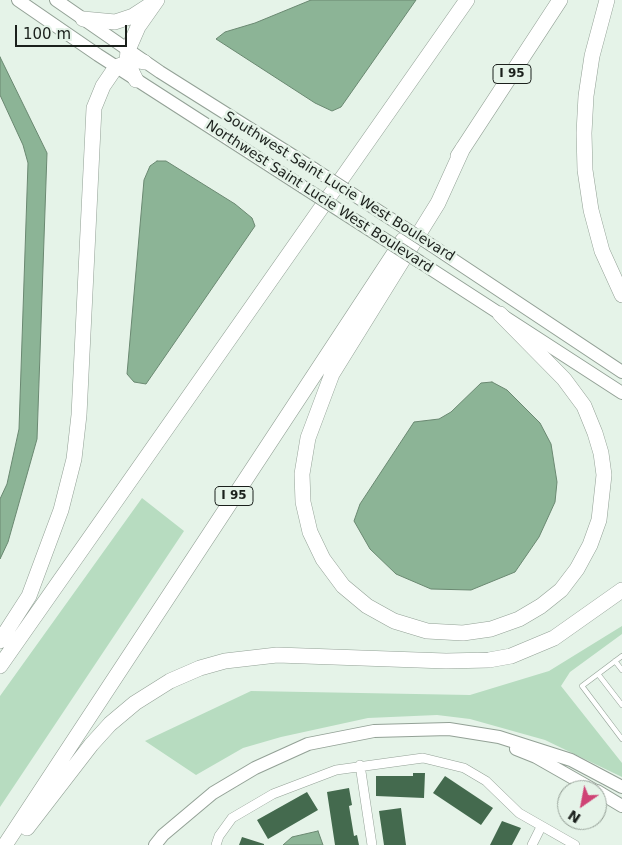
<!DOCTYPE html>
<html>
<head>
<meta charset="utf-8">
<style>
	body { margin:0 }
	#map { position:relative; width:622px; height:845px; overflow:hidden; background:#e5f3e8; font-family:"DejaVu Sans",sans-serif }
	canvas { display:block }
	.north { position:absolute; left:557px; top:780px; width:50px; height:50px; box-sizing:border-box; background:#e5f3e8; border:1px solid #949f96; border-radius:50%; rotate:213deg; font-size:14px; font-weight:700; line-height:20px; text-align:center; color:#1b201c }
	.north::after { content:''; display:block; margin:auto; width:18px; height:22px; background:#cf4375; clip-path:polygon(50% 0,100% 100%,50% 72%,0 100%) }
	.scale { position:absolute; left:15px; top:25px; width:112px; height:22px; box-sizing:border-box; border:2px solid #1b201c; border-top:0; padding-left:6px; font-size:15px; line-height:18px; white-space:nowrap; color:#1b201c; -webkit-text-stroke:4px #e5f3e8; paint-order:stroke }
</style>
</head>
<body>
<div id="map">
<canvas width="622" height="845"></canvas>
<div class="north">N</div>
<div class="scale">100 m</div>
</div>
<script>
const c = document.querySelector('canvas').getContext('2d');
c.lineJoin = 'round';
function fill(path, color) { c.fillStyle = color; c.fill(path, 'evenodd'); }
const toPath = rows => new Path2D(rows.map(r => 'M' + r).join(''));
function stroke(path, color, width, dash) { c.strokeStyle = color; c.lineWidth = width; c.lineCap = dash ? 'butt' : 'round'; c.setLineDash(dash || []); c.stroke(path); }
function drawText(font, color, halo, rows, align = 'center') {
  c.font = font + ' "DejaVu Sans",sans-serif'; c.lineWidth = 5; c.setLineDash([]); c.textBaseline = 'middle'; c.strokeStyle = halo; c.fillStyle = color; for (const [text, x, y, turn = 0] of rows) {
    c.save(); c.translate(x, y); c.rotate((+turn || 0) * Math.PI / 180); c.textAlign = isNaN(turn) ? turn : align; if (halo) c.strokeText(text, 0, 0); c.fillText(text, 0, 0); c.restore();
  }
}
const green = toPath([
	[142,498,184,531,0,807,0,696],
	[622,626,622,634,570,672,561,686,622,763,622,777,545,740,470,719,437,715,368,718,281,737,243,748,196,775,145,741,251,691,470,695,549,671]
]);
const water = toPath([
	[311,0,416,0,341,107,332,111,315,103,216,39,225,32,255,23,311,0],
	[0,57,47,153,37,439,8,542,0,559,0,499,7,484,19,429,28,163,23,145,0,95,0,57],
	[157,161,166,161,235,204,252,218,255,226,146,384,134,382,127,374,144,180,150,166,157,161],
	[492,382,507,390,540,423,551,444,557,482,555,502,539,537,515,572,471,590,431,589,396,574,370,549,354,521,360,504,414,422,439,419,451,412,481,383,492,382],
	[318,831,323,845,283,845,292,837,318,831]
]);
const building = toPath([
	[413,773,425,773,424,798,376,796,376,776,413,776],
	[445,776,493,808,481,825,433,793],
	[349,788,352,805,349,806,354,836,357,835,359,845,335,845,327,792],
	[307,792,318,810,268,839,257,820],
	[401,808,406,845,384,845,379,811],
	[502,821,521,828,512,845,490,845],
	[242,837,264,844,264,845,239,845]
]);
const lane = toPath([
	[622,656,582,686,622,739],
	[615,661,622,670],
	[598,674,622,705]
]);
const street = toPath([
	[360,765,372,845],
	[216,845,219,836,232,818,273,794,336,770,423,758,464,768,486,781,519,813,575,845],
	[532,845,541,827]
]);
const secondary = toPath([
	[18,0,98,55,303,187],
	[56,0,160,72,314,169],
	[431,245,622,372],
	[420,262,622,393],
	[516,749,536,757,594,790],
	[597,791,622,806],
	[155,845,163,835,213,793,255,768,308,744,374,731,449,729,499,737,571,760,622,787]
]);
const highway = toPath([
	[607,0,592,56,586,96,584,133,585,170,591,210,602,251,622,295],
	[83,19,115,22,133,16,150,5],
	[136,80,127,62,128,50,138,27,157,0],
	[463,148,438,203,332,374,308,438,302,474,303,502,310,532,323,559,343,586,367,606,394,621,427,631,463,633,491,629,519,619,541,606,561,590,577,569,590,545,599,520,604,475,601,453,595,433,584,406,564,379,500,314],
	[458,156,560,0],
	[0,641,29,596,61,510,74,459,79,415,94,108,103,86,116,67,134,60,144,62],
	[0,666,467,0],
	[27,828,91,745,110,724,135,703,170,681,200,668,225,661,277,655,446,661,489,660,511,656,554,638,622,590],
	[5,845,403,240]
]);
const secondaryBridge = toPath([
	[314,169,431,245],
	[303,187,420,262]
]);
const shields = [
	[512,74,38],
	[234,496,38]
];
const shieldNames = [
	["I 95",512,74],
	["I 95",234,496]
];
const streetNames = [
	["Southwest Saint Lucie West Boulevard",339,187,32],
	["Northwest Saint Lucie West Boulevard",319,197,33]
];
fill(green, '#b7dcc0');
fill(water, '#8cb496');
stroke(water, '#6a8871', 1);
fill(building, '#446a4e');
stroke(lane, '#93a196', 5.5);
stroke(street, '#93a196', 10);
stroke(secondary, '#93a196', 14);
stroke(highway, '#93a196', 16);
stroke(lane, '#fff', 4.5);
stroke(street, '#fff', 9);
stroke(secondary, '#fff', 12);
stroke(highway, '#fff', 15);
stroke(secondaryBridge, '#93a196', 14, []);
stroke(secondaryBridge, '#fff', 12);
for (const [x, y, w] of shields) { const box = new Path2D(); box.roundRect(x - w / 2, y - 9.5, w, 19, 4); c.fillStyle = '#e5f3e8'; c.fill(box); stroke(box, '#1b201c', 1); }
drawText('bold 12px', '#1b201c', null, shieldNames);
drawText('14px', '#1b201c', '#e5f3e8', streetNames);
</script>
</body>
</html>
